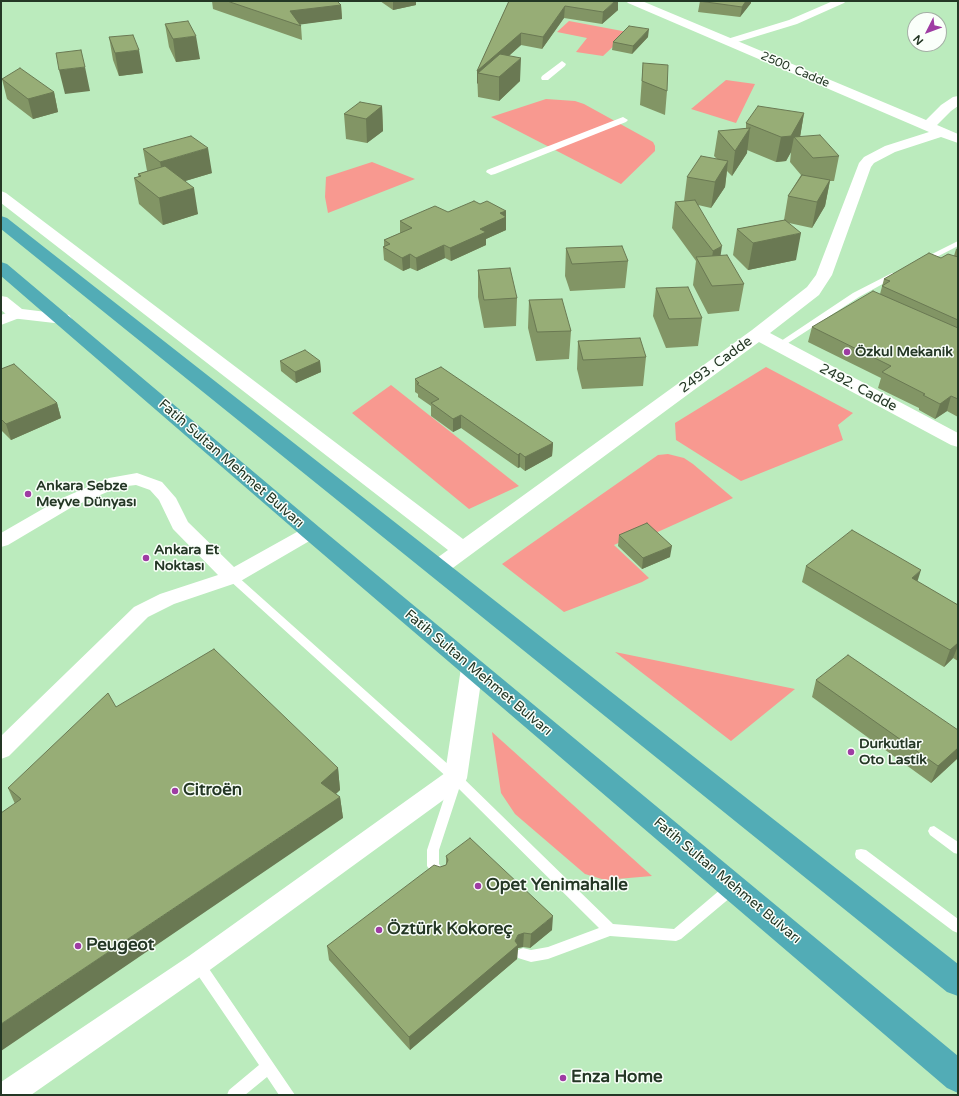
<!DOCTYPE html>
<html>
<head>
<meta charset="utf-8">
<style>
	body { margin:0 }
	#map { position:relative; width:959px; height:1096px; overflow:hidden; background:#bbebbd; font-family:"Varela Round",sans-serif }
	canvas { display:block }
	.frame { position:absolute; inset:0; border:2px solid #243725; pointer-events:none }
	.north { position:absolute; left:907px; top:12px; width:40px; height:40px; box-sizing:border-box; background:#fafffa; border:1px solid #a4afa5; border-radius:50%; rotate:228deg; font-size:11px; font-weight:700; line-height:16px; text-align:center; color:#243725 }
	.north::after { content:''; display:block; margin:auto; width:14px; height:18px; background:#9e3ca3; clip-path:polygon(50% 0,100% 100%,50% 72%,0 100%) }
</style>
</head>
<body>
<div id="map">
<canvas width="959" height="1096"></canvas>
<div class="frame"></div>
<div class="north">N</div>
</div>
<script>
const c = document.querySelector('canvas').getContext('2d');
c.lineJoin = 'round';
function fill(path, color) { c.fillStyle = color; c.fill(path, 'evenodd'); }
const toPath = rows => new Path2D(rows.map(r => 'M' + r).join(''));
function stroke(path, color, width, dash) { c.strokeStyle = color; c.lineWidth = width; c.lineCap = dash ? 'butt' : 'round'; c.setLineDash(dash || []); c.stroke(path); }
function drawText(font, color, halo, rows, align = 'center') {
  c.font = font + ' "Varela Round",sans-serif'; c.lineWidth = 3; c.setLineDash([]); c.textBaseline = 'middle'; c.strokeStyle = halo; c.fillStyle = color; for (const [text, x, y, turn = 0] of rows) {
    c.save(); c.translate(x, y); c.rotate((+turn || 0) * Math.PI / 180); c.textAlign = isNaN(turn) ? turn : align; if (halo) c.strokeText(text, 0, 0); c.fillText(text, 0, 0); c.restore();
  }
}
const green = toPath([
	[569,21,617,30,632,33,618,42,603,56,576,52,587,38,557,32],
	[726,80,755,84,736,123,691,109],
	[546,99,575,101,584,104,653,142,655,146,655,151,621,184,491,117],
	[372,162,415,179,328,213,325,197,326,177],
	[766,367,853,413,838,425,843,440,741,481,676,440,675,423],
	[391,385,519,486,469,509,352,413],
	[668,454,684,458,693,464,733,498,651,535,646,531,614,545,649,578,642,582,564,612,502,564,658,455],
	[615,652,795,689,731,741],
	[492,732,652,876,605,880,585,874,515,814,501,793]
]);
const service = toPath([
	[958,241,958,246,925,263,922,263,918,261,958,241],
	[892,273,895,273,899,275,859,297,782,347,776,347,775,345,853,293,892,273],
	[232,573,236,575,460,775,613,924,674,929,727,884,732,882,737,884,739,888,737,892,681,939,676,941,610,936,548,959,531,962,518,958,516,954,518,950,523,948,531,950,548,947,599,928,459,789,439,850,439,864,447,874,446,878,441,880,436,878,427,866,427,850,450,780,228,579,227,577,228,575,232,573],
	[934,826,958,842,958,854,954,853,930,835,928,831,930,827,934,826],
	[861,849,866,850,958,919,958,933,953,931,856,858,855,854,856,850,861,849],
	[198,958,203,960,295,1095,279,1095,267,1077,245,1095,227,1095,229,1090,259,1065,193,968,191,964,193,960,198,958]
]);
const pedestrian = toPath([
	[562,61,566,64,565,66,548,80,542,80,541,78,542,76,562,61],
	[623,117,628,120,626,122,495,174,491,175,486,172,487,170,623,117]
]);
const minor = toPath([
	[833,1,846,1,844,3,797,24,728,45,723,42,724,40,789,20,833,1],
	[17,309,22,311,25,314,22,317,1,325,1,315,17,309],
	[137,473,162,482,176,498,188,522,234,567,304,528,311,526,318,528,320,532,318,536,239,582,174,604,148,617,9,756,1,759,1,736,134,607,160,594,218,575,173,529,159,500,150,490,136,485,119,487,72,507,8,545,1,547,1,533,60,499,109,478,137,473],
	[472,660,479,662,483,668,467,778,464,785,207,972,31,1095,1,1095,1,1082,189,956,445,773,461,668,465,662,472,660]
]);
const tertiary = toPath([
	[626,1,642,1,926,120,941,105,953,97,958,96,958,106,951,111,937,125,958,134,958,143,941,137,895,152,874,163,871,167,832,275,819,295,770,333,958,433,958,447,951,445,759,342,446,573,438,576,430,573,427,568,430,563,448,550,1,203,1,191,6,193,463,539,752,330,807,287,816,275,859,163,864,157,885,146,929,132,628,3,626,1],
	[1,296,7,297,22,309,63,314,69,315,72,319,69,323,63,324,11,318,1,310,1,296]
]);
const trunk = toPath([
	[1,216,7,218,958,964,958,996,947,992,1,229,1,216],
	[1,262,7,264,319,527,958,1056,958,1093,947,1088,303,537,1,276,1,262]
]);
const wall = toPath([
	[212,1,337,1,341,5,342,19,300,24,301,26,302,40,213,9],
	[380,1,416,1,416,5,393,10],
	[509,1,618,10,602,24,564,18,542,49,521,45,509,56,520,81,499,101,478,97,477,71],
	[700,1,751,1,751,3,740,17,698,12],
	[165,24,200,59,176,62,169,47],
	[109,37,143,73,119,76,113,60],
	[648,37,632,54,612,50,613,42],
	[643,63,667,91,665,115,640,105],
	[2,79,54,92,58,112,33,119,7,99],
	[382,106,383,131,367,143,346,139,344,114],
	[804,113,800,137,839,156,834,181,830,181,825,206,812,228,789,223,796,260,748,270,733,255,737,229,784,220,788,196,801,175,790,162,791,152,786,161,776,162,747,150,747,153,732,176,727,171,725,187,711,208,698,205,720,256,744,284,739,311,708,314,693,285,696,261,672,228,675,202,684,201,687,177,717,159,714,156,718,131,746,129,746,123],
	[143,149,212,173,185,181,198,214,163,225,139,204,134,178,139,177,138,174,147,171],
	[480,204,506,211,506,230,486,239,486,245,451,261,445,258,417,271,410,268,403,271,384,260,383,247,384,246,384,240,400,233,400,221,448,212],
	[566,248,628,261,625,288,570,291,565,276],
	[958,248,958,417,947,411,935,419,919,410,919,408,878,388,881,378,808,342,812,327,880,294,884,279,941,258,954,256,956,249],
	[478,270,517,298,516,326,484,328,478,297],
	[656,288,702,318,698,346,666,348,653,316],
	[529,300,571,331,569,359,536,361,528,328],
	[578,341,646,357,643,386,582,389,577,369],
	[280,361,320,361,321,372,296,383,281,371],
	[1,369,57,403,61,418,11,440,1,430],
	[415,379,553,443,552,456,525,471,520,467,518,468,461,428,453,432,431,416,431,406,418,397,418,394,415,392],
	[619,535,670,557,642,569,618,546],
	[806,566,918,582,958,605,958,661,953,658,944,667,802,582],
	[816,680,958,730,958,758,931,783,812,697],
	[116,707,338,768,340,790,336,794,340,797,343,818,15,804,8,788],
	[446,856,552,930,530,948,523,947,518,948,517,959,410,1050,329,960,327,946,440,867,446,865]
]);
const shadedWall = toPath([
	[393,1,416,1,416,5,393,10],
	[615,1,618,1,618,10,602,24,603,12],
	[746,1,751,1,751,3,740,17,742,7],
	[341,5,342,19,297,25,290,11],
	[565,6,564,18,542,49,543,37],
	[649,29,648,37,632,54,633,46],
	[521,33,521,45,487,75,478,73,478,83,477,84,477,71],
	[196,36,200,59,176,62,173,39],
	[139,50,143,73,119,76,115,53],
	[521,58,520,81,499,101,499,77],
	[85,67,90,91,65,94,59,70],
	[54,92,58,112,33,119,28,99],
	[382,106,383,131,367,143,366,119],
	[804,113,800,137,794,137,791,152,786,161,776,162,781,137],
	[750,128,747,153,732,176,735,151],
	[208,148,212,173,165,187,160,162],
	[728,161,725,187,711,208,715,182],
	[830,180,825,206,812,228,817,202],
	[194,188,198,214,163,225,159,198],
	[506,211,506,230,486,239,486,245,451,261,450,248,480,229,500,213],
	[801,233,796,260,748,270,753,243],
	[444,245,445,258,417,271,416,258],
	[722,246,718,273,709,278,713,251],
	[410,254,410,268,403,271,402,258],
	[320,361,321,372,296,383,295,372],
	[951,396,947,411,935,419,940,404],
	[57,403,61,418,11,440,6,424],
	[461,415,461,428,453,432,453,419],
	[553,443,552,456,525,471,525,457],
	[520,453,520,467,518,468,518,455],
	[672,546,670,557,642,569,643,558],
	[921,570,916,586,912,578],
	[958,643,958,646,953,658,944,667,950,650],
	[958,748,958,758,931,783,938,766],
	[338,768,340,790,324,804,321,783],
	[340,797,343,818,1,1051,1,1024],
	[553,916,552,930,530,948,531,934],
	[524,933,523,947,518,948,517,959,410,1050,409,1037,515,941,518,935]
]);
const building = toPath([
	[227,1,337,1,341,5,290,11,301,26,227,1],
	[509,1,615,1,603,12,565,6,543,37,521,33,477,71,509,1],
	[699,1,746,1,742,7,699,1],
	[188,21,196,36,173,39,165,24,188,21],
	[629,26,649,29,633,46,613,42,629,26],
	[133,35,139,50,115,53,109,37,133,35],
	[81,50,85,67,59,70,56,53,81,50],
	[500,54,521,58,499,77,478,73,500,54],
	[643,63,668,65,667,91,642,81,643,63],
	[20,68,54,92,28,99,2,79,20,68],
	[360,102,382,106,366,119,344,114,360,102],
	[758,106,804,113,791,136,781,137,746,123,758,106],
	[750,128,735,151,718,131,750,128],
	[820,135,839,156,813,158,794,137,820,135],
	[191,136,208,148,160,162,143,149,191,136],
	[701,156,728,161,715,182,687,177,701,156],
	[165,166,194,188,159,198,134,178,141,176,138,174,165,166],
	[802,175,830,180,817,202,788,196,802,175],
	[695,200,722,246,713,251,675,202,695,200],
	[474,201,480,204,487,201,506,211,500,213,506,217,480,229,486,232,450,248,444,245,416,258,410,254,402,258,383,247,390,244,384,240,412,228,400,221,435,206,448,212,474,201],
	[785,220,801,233,753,243,737,229,785,220],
	[622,246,628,261,572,264,566,248,622,246],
	[929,253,941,258,948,254,958,257,958,320,882,286,890,281,884,279,929,253],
	[727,255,744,284,712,286,696,257,727,255],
	[510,268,517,298,484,300,478,270,510,268],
	[688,287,702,318,669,319,656,288,688,287],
	[873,291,958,328,958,399,951,396,940,404,923,395,925,394,882,372,891,366,812,327,873,291],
	[562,299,571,331,537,332,529,300,562,299],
	[640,338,646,357,583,360,578,341,640,338],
	[305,350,320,361,295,372,280,361,305,350],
	[14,364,57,403,6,424,1,419,1,369,14,364],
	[441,367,553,443,525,457,520,453,518,455,461,415,453,419,431,403,439,399,417,384,419,383,415,379,441,367],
	[647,523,672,546,643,558,619,535,647,523],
	[852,530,921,570,912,578,958,605,958,643,950,650,806,566,852,530],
	[214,649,338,768,321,783,340,797,1,1024,1,813,21,799,8,788,108,693,116,707,214,649],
	[848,655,958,730,958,748,938,766,816,680,848,655],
	[470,838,553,916,531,934,524,933,518,935,515,941,518,945,409,1037,327,946,434,865,440,867,446,865,448,860,446,856,470,838]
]);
const markers = [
	[847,352,4,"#9e3ca3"],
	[28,494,4,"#9e3ca3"],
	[146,558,4,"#9e3ca3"],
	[851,752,4,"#9e3ca3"],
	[175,791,4,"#9e3ca3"],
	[478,886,4,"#9e3ca3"],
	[379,930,4,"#9e3ca3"],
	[78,946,4,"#9e3ca3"],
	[563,1078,4,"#9e3ca3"]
];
const farStreetnames = [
	["2500. Cadde",795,70,23]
];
const poiNames = [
	["Özkul Mekanik",855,352],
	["Ankara Sebze",36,486],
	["Meyve Dünyası",36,502],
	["Ankara Et",154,550],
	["Noktası",154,566],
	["Durkutlar",859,744],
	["Oto Lastik",859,760]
];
const streetNames = [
	["2493. Cadde",716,365,-36],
	["2492. Cadde",858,388,28],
	["Fatih Sultan Mehmet Bulvarı",231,464,41],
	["Fatih Sultan Mehmet Bulvarı",478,673,40],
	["Fatih Sultan Mehmet Bulvarı",727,881,40]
];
const nearPoinames = [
	["Citroën",183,791],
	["Opet Yenimahalle",486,886],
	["Öztürk Kokoreç",387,930],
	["Peugeot",86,946],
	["Enza Home",571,1078]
];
fill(green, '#f89990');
fill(service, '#fff');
fill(pedestrian, '#fff');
fill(minor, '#fff');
fill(tertiary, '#fff');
fill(trunk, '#52acb6');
fill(wall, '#829565');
fill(shadedWall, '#6a7953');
fill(building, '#97ad76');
stroke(building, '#6a7953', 1);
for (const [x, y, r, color] of markers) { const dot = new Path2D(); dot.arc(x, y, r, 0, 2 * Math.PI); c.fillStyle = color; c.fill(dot); stroke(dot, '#fafffa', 1.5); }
drawText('12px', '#243725', '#fafffa', farStreetnames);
drawText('bold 14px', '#243725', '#fafffa', poiNames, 'left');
drawText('14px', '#243725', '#fafffa', streetNames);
drawText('bold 17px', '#243725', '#fafffa', nearPoinames, 'left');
</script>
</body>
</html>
